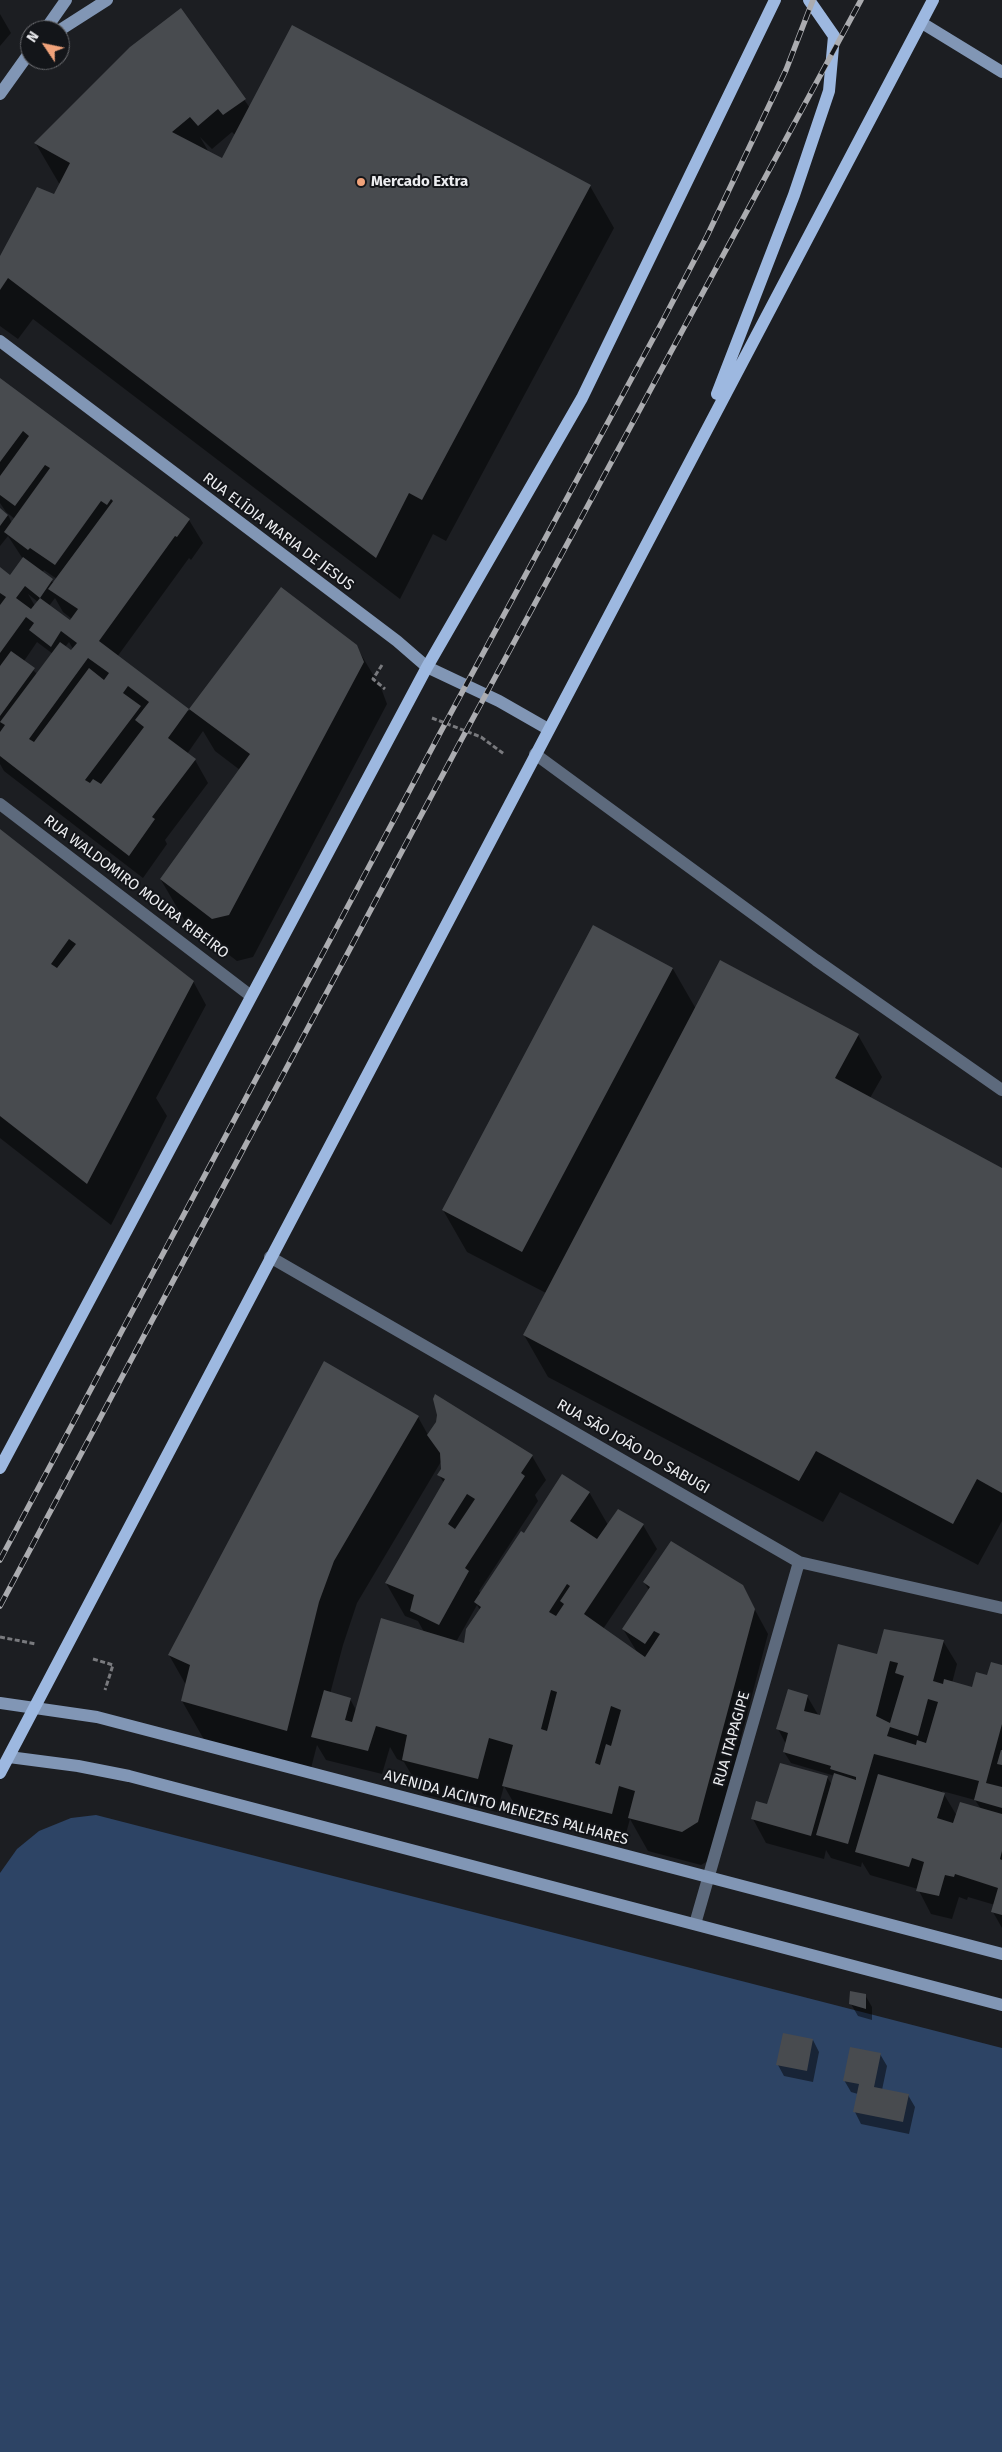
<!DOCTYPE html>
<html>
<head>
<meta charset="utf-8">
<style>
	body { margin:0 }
	#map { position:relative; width:1002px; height:2452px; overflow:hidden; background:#1c1e22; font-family:"Fira Sans",sans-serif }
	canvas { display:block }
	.north { position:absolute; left:20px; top:20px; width:50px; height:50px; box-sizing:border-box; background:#131519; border:1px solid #6a6b6f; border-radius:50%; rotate:304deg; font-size:14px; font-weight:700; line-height:20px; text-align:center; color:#ecedf0 }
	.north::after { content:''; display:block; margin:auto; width:18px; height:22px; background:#f0a27a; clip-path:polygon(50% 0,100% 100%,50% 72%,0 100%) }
</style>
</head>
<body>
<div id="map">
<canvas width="1002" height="2452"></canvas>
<div class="north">N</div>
</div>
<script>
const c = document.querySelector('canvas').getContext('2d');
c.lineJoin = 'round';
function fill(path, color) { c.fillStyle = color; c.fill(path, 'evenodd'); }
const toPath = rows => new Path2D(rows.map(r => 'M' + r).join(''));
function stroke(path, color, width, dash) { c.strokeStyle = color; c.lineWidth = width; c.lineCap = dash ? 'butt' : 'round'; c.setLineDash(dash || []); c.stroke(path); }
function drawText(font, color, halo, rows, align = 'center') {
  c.font = font + ' "Fira Sans",sans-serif'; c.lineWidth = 4; c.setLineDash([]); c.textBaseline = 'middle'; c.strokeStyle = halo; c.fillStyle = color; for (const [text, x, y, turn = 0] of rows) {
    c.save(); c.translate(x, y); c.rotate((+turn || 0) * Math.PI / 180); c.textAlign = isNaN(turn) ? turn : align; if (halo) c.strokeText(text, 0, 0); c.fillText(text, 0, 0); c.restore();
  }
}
const green = toPath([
	[96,1815,1002,2048,1002,2452,0,2452,0,1873,17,1849,39,1831,71,1818]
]);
const shadow = toPath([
	[181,10,250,108,590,186,614,228,446,541,433,534,400,599,33,319,18,339,0,326,0,258,54,196,60,185,36,144],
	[232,132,235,135,222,160,210,154,200,137,212,149],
	[0,14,11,33,0,46],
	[0,379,189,520,203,543,191,560,189,558,117,657,189,711,281,589,356,646,381,688,387,704,253,957,237,961,185,921,161,880,240,770,215,751,203,731,187,754,195,760,208,783,165,840,167,844,143,878,4,771,0,764,0,569,15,580,23,559,8,536,0,546,0,510,8,515,12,523,15,519,6,512,0,503],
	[44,570,57,579,54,583,42,573],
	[28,594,38,602,35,606],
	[55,598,63,612,72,619,70,622,49,606],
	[37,642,53,654,37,674,24,661],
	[69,642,73,649,71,652,65,647],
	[0,831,193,981,206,1005,156,1098,167,1116,111,1225,0,1138],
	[593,927,673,969,696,1009,858,1035,882,1077,870,1098,1002,1169,1002,1521,978,1565,840,1492,823,1522,548,1377,524,1335,546,1293,467,1252,443,1210],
	[418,1417,428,1435,532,1456,546,1480,535,1495,538,1501,479,1591,481,1594,524,1535,589,1492,608,1525,618,1510,643,1525,657,1549,603,1629,637,1652,623,1629,649,1590,644,1582,742,1586,768,1634,740,1741,745,1751,717,1856,701,1865,648,1851,630,1819,625,1837,547,1816,545,1824,523,1819,504,1786,497,1812,423,1794,404,1762,397,1759,390,1747,382,1774,326,1760,317,1745,310,1772,206,1743,182,1701,186,1685,169,1655],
	[442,1460,443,1470,439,1475,444,1483,386,1583,405,1616,418,1621,424,1632,356,1710,350,1699,330,1694,343,1645,357,1603],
	[477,1605,480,1610,465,1645,456,1642],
	[943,1641,957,1664,952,1683,973,1689,1002,1666,1002,1928,993,1912,995,1905,968,1897,967,1900,959,1897,952,1919,931,1914,918,1889,870,1875,862,1862,861,1867,831,1858,826,1850,824,1859,766,1843,753,1819,768,1806,827,1777,832,1785,835,1776,791,1763,784,1752,786,1744,778,1729,807,1696,820,1718,878,1655],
	[942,1791,975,1800,981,1809,957,1816],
	[865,1995,872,2007,872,2020,858,2016,851,2004],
	[813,2040,819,2052,813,2082,784,2076,778,2065],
	[880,2054,887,2066,882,2090,908,2095,915,2107,909,2134,861,2124,855,2112,858,2094,851,2092,844,2080]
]);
const building = toPath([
	[181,8,246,99,223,115,218,109,198,126,190,117,172,132,222,158,292,25,591,185,422,500,409,493,376,558,8,278,0,290,0,256,37,187,54,194,70,163,34,143,130,47],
	[0,378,190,519,177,537,175,536,99,641,189,709,168,738,196,759,152,817,155,819,129,856,0,756,0,732,5,725,0,722,60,642,71,650,77,643,61,631,51,647,29,630,34,623,26,617,0,653,0,605,6,597,0,593,0,567,10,575,23,557,53,579,40,598,70,620,78,609,48,589,113,501,111,499,107,505,101,501,55,565,30,548,28,550,4,532,50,468,45,465,15,506,0,495,0,476,29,436,23,431,0,462],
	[25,586,40,598,31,609,16,598],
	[88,658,109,673,104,680,89,668,34,742,29,739],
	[128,686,149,702,135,720,144,727,101,784,93,779,90,783,85,780,141,706,123,693],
	[0,508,8,515,0,526],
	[281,587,357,645,364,662,229,915,212,919,160,879,250,754,189,709],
	[11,651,35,668,0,716,0,666],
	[0,829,194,981,87,1184,0,1116],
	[69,939,76,944,57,968,51,964],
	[593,925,673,968,522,1252,442,1210],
	[720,960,859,1034,835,1078,1002,1168,1002,1493,977,1479,953,1524,816,1451,799,1481,523,1335],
	[324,1361,419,1416,334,1561,319,1602,287,1731,181,1701,190,1665,168,1655],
	[435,1394,533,1455,521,1473,525,1476,465,1568,469,1571,439,1625,410,1611,414,1595,385,1583,445,1479,437,1475,441,1469,440,1453,427,1435,436,1422,437,1415,433,1399],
	[467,1494,475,1499,455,1529,448,1524],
	[562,1474,590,1492,570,1521,597,1539,618,1509,644,1524,584,1614,645,1657,660,1634,654,1631,645,1644,622,1629,650,1587,643,1582,671,1541,743,1585,755,1609,698,1822,682,1832,628,1818,635,1791,619,1786,612,1814,502,1786,513,1745,489,1738,478,1779,402,1760,407,1735,376,1726,368,1751,311,1737,324,1690,351,1698,345,1720,352,1722,381,1618,464,1643,466,1629,481,1607,474,1602,521,1531,524,1533],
	[567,1584,570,1586,560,1601,564,1604,556,1616,549,1612],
	[551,1690,557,1692,547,1731,541,1729],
	[611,1706,621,1710,611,1746,606,1744,600,1765,595,1763],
	[884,1629,944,1640,933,1681,943,1684,944,1679,972,1687,976,1672,987,1675,991,1662,1002,1665,1002,1724,986,1783,1002,1787,1002,1808,974,1800,979,1781,874,1754,848,1844,816,1835,834,1773,856,1780,856,1777,830,1769,831,1766,783,1752,788,1733,776,1729,788,1689,808,1695,804,1711,820,1715,838,1644,877,1654],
	[890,1661,898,1663,895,1673,904,1676,890,1723,876,1716],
	[928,1699,938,1702,926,1743,917,1740,916,1745,887,1736,890,1727,918,1736],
	[1001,1750,1002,1750,1002,1765,997,1764],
	[780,1763,828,1776,811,1836,751,1819,756,1801,767,1804],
	[878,1774,945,1793,937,1818,953,1823,960,1802,1002,1814,1002,1851,1000,1859,1002,1860,1002,1915,991,1912,998,1888,955,1874,954,1877,945,1875,939,1896,916,1891,924,1862,912,1858,909,1867,855,1852],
	[850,1991,866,1994,866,2009,849,2004],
	[783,2033,813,2039,807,2071,776,2065],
	[850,2047,881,2053,874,2087,909,2094,903,2122,853,2112,859,2084,843,2081]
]);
const path = toPath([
	[382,665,373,679,385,689],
	[432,718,481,737,504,754],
	[0,1637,36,1644],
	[93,1659,113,1665,105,1690]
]);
const lane = toPath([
	[535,754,816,960,1002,1090]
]);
const street = toPath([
	[0,804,251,996],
	[270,1257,799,1562,1002,1608],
	[695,1924,799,1562]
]);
const secondary = toPath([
	[922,23,1002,72],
	[45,30,66,0],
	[60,30,107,0],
	[0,94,30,52],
	[0,341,397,641,427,667,499,701,548,729],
	[0,1703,97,1717,1002,1954],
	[9,1757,78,1766,129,1776,1002,2005]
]);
const primary = toPath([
	[717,394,794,195,829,91,834,36,809,0],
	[0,1468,427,667,582,398,775,0],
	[0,1773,933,0]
]);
const rail = toPath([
	[0,1560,439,735,661,324,707,236,786,70,813,0],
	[0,1606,458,746,861,0]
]);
const markers = [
	[361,182,5,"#f0a27a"]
];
const poiNames = [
	["Mercado Extra",371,182]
];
const streetNames = [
	["RUA ELÍDIA MARIA DE JESUS",278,532,37],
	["RUA WALDOMIRO MOURA RIBEIRO",136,887,37],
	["RUA SÃO JOÃO DO SABUGI",633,1447,30],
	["RUA ITAPAGIPE",732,1739,-74],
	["AVENIDA JACINTO MENEZES PALHARES",506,1808,15]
];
fill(green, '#2d4465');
fill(shadow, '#0007');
fill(building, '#484b4f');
stroke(path, '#797a7e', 3, [5, 2.5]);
stroke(lane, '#5d6a7d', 12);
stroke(street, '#5d6a7d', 12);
stroke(secondary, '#8196b5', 12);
stroke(primary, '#9db8e0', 12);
stroke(rail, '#abacb0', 5.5);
stroke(rail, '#131519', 4, [11]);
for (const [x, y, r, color] of markers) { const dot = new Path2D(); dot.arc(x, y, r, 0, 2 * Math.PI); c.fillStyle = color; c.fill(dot); stroke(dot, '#131519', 2); }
drawText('bold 15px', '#ecedf0', '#131519', poiNames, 'left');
drawText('15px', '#ecedf0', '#131519', streetNames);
</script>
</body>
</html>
